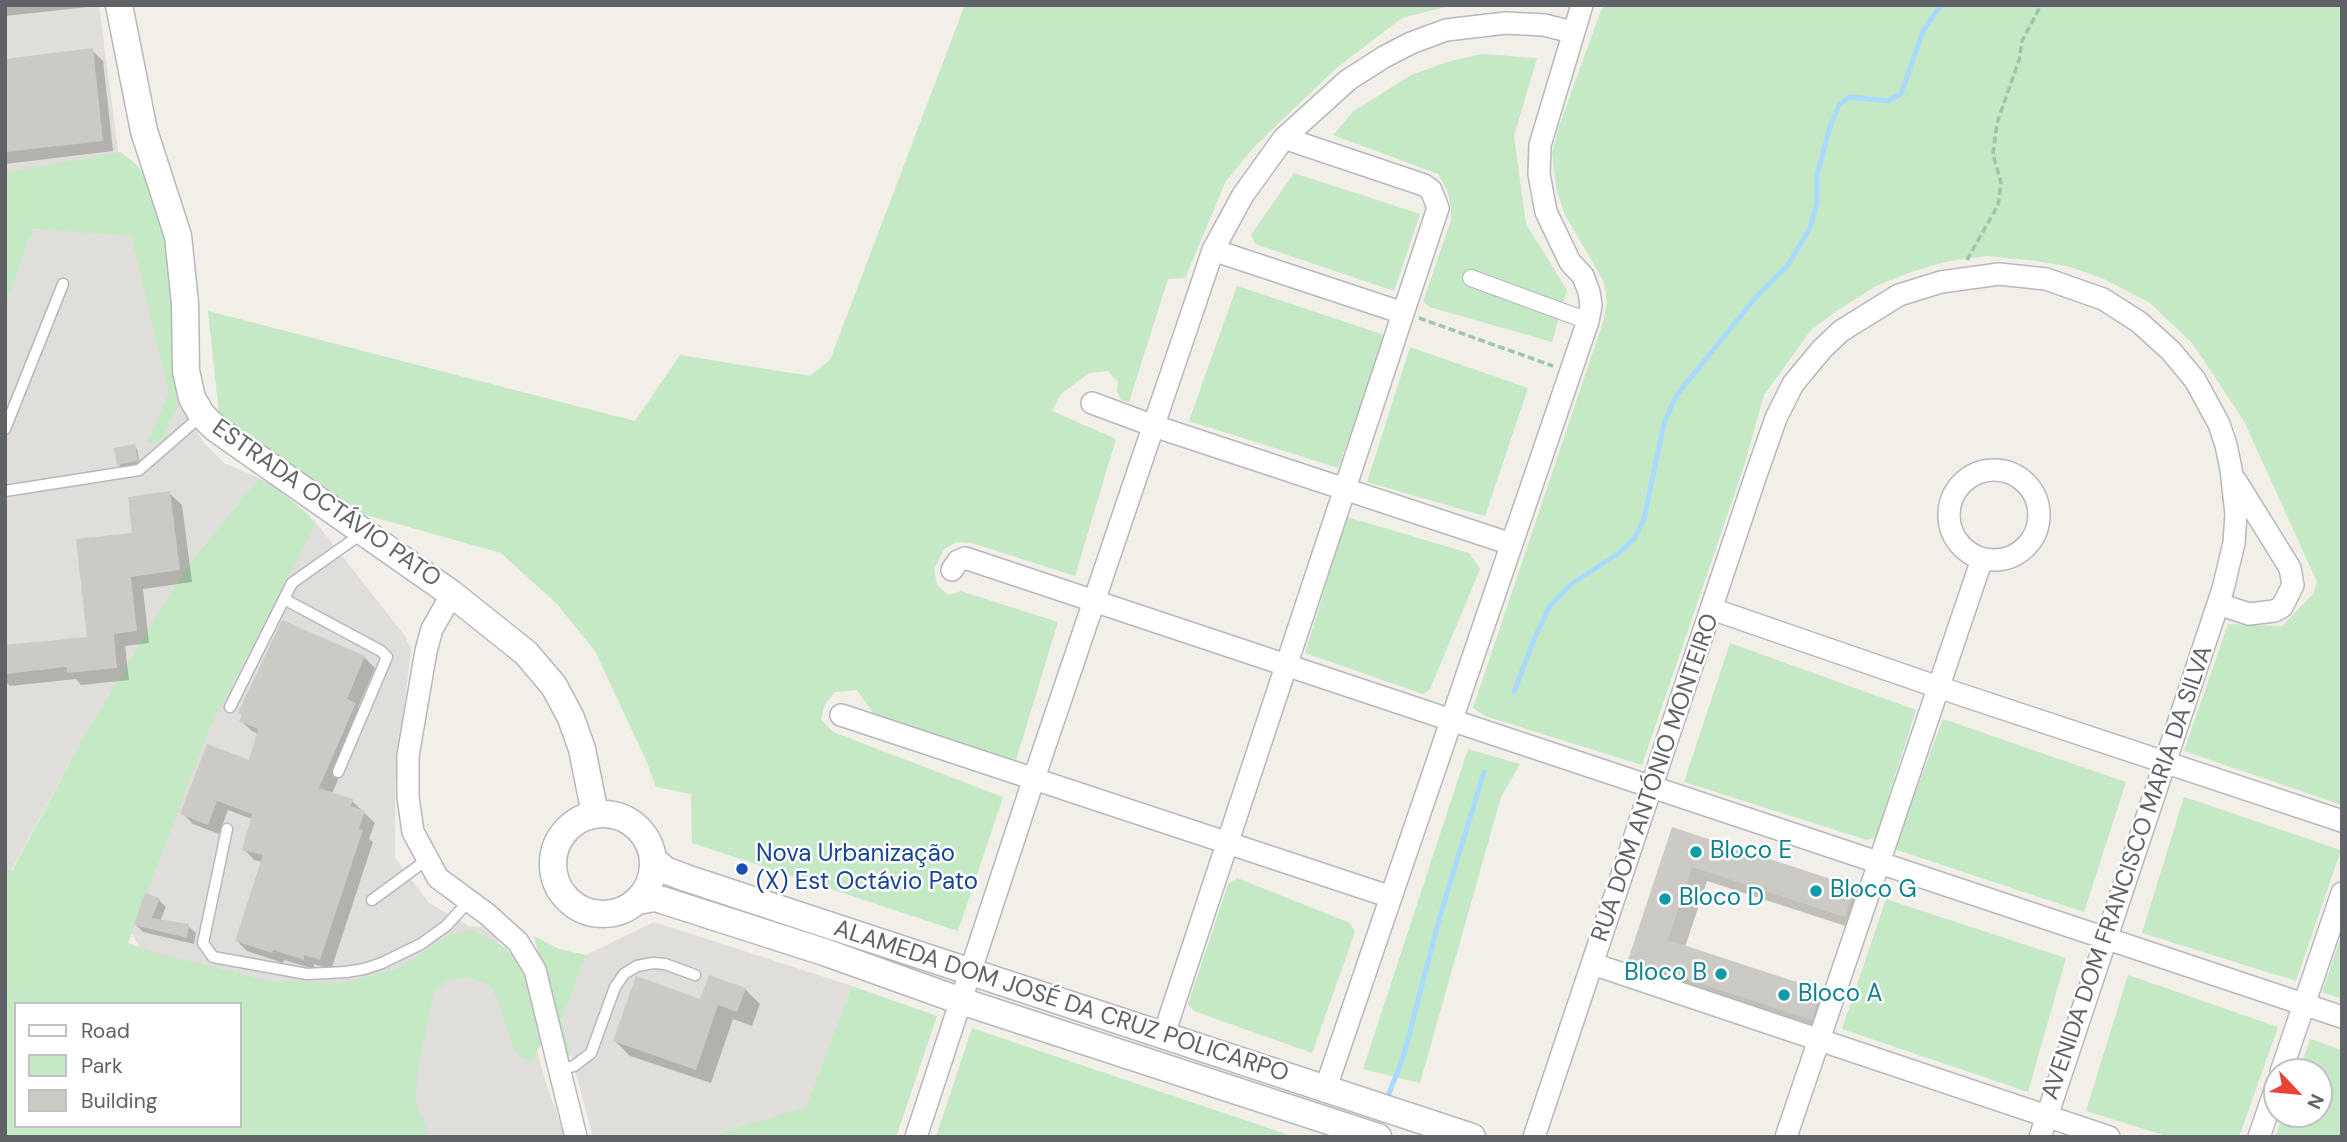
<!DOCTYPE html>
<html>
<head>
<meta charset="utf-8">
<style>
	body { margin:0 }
	#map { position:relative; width:2347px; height:1142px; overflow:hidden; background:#f1efe8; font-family:"DM Sans",sans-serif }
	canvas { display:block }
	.frame { position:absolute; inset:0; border:7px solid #5f6368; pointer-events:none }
	.legend { position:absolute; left:14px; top:1002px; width:228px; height:126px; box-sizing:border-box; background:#fff; border:2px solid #bfc1c3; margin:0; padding:9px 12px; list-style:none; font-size:21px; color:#5f6368 }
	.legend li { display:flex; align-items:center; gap:14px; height:35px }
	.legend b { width:35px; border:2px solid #bfc1c3 }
	.north { position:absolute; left:2263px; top:1058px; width:70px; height:70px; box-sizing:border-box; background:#fff; border:2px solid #bfc1c3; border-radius:50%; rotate:116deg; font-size:19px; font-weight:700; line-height:28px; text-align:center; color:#5f6368 }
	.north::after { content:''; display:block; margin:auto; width:24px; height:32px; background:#ea4335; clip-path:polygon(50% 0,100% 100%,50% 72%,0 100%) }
</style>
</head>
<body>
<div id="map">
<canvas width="2347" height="1142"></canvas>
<div class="frame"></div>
<ul class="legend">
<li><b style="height:9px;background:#fff"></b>Road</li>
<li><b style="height:19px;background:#c5e8c5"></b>Park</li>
<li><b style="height:19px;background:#cccac5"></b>Building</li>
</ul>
<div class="north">N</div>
</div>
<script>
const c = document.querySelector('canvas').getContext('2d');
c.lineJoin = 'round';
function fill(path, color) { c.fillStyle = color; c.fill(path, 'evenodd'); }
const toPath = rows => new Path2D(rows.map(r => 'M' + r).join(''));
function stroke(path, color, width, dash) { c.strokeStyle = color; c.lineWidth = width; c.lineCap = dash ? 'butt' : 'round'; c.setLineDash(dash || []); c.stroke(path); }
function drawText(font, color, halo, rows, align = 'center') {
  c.font = font + ' "DM Sans",sans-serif'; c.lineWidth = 5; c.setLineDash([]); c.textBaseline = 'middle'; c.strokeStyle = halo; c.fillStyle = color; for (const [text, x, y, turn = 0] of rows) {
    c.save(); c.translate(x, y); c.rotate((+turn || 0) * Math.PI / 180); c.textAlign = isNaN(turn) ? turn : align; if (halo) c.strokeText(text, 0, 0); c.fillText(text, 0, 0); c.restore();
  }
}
const industrial = toPath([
	[5,5,99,5,120,167,5,180],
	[33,229,132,235,172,386,203,442,224,463,259,478,185,569,83,738,11,871,5,868,5,308],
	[313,519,405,636,411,650,395,783,395,858,429,903,469,926,482,927,496,938,520,977,543,1074,565,1137,414,1137,302,1016,147,959,127,926,201,729],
	[654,922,852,986,806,1108,707,1137,593,1137,562,1021,586,955]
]);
const green = toPath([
	[962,5,1453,5,1402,18,1334,70,1255,146,1226,181,1185,278,1168,279,1129,402,1121,400,1117,392,1118,382,1108,371,1089,373,1061,394,1052,411,1116,439,1075,576,972,543,957,542,944,549,934,569,937,585,948,595,961,591,1058,622,1016,760,874,714,857,690,835,692,825,704,821,719,833,732,1003,797,958,931,692,843,691,794,656,787,646,760,595,651,557,604,501,553,327,504,231,427,219,414,208,311,635,421,680,355,810,376,830,360,964,7],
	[1603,5,2342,5,2342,805,2184,751,2228,624,2282,626,2313,594,2317,582,2244,421,2193,344,2150,303,2104,279,2071,267,2036,261,1988,256,1949,261,1914,271,1878,285,1838,310,1811,330,1764,395,1744,466,1642,765,1485,716,1473,708,1604,319,1607,302,1604,282,1565,215,1557,192,1552,153,1559,126],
	[1482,54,1537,58,1514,136,1526,224,1567,290,1552,342,1430,307,1423,302,1451,220,1451,207,1447,190,1438,174,1333,135,1354,111,1411,75,1447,62],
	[121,152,138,166,156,201,171,264,178,405,160,441,147,442,169,393,131,236,33,229,5,308,5,173],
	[1294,173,1420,214,1394,291,1255,244,1251,235],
	[1237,286,1387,336,1338,468,1189,421],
	[1410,347,1528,388,1485,516,1367,482],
	[259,478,272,485,309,515,315,525,209,729,128,943,153,952,268,981,343,983,399,968,449,935,472,930,503,946,513,956,531,988,543,1041,531,1061,522,1058,514,1050,499,1003,490,984,467,977,447,981,434,992,419,1063,415,1097,429,1137,5,1137,5,868,12,871,83,738,185,569],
	[16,1004,240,1004,240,1126,16,1126],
	[1347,517,1469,553,1480,569,1430,689,1423,694,1305,653],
	[1730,643,1916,710,1875,838,1867,840,1684,782],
	[1943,719,2126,782,2084,912,1894,849],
	[1468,749,1520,764,1501,797,1420,1083,1363,1069],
	[2184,797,2341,850,2296,981,2142,933],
	[1237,878,1350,923,1355,932,1312,1053,1194,1011,1188,1004,1228,884],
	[1886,899,2066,958,2028,1092,1842,1029],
	[2342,934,2342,999,2322,992],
	[534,936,559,949,586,955,562,1021,571,1055,563,1058],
	[2128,975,2278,1027,2239,1137,2170,1137,2086,1111],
	[852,986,937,1016,896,1137,707,1137,806,1107],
	[972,1028,1295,1137,936,1137],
	[2310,1039,2342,1050,2342,1137,2275,1137,2284,1114,2319,1114,2319,1072,2299,1072]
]);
const shadow = toPath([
	[5,5,97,5,97,6,5,16],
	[92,50,103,61,113,151,5,164,5,61],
	[134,446,137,449,140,464,121,467,118,464],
	[169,493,182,505,192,582,143,589,149,643,125,646,129,680,81,685,76,679,10,686,5,681,5,647,89,639,134,534],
	[364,657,375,668,358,707,366,715,332,794,352,801,375,823,369,839,373,842,331,970,314,964,314,969,284,960,283,963,247,951,237,941,262,862,254,860,244,849,252,819,228,810,219,834,193,824,182,813,250,762,259,734,252,731,241,721,243,717,240,713],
	[1674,829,1854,888,1870,904,1861,931,1707,881,1685,947,1820,992,1836,1007,1827,1034,1646,975,1630,959],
	[159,900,166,907,160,921,188,926,196,933,194,944,143,932,136,925],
	[745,989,760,1004,752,1026,733,1019,711,1083,630,1056,615,1041,701,1001]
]);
const stream = toPath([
	[1514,692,1535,637,1550,606,1570,585,1619,553,1634,539,1644,519,1664,423,1676,396,1756,297,1788,265,1810,228,1817,203,1817,175,1830,127,1839,105,1849,97,1888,101,1901,94,1923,31,1941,5],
	[1386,1101,1403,1058,1440,916,1484,772]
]);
const building = toPath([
	[93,48,103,141,5,152,5,59],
	[135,444,138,461,117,465,114,448],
	[170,491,180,570,131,577,137,631,114,634,117,668,67,673,66,667,5,674,5,645,87,637,76,539,132,533,128,497],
	[282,620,365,656,347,699,356,703,319,788,353,799,351,806,365,811,359,829,363,830,320,960,304,955,304,960,273,950,272,953,235,941,263,855,242,850,252,814,217,801,208,825,180,814,207,744,249,760,258,729,239,721,242,715,238,713],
	[1672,827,1855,887,1845,917,1692,867,1668,940,1821,990,1812,1020,1628,960],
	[145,893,160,898,152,918,189,924,187,938,134,925],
	[709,975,746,988,737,1012,718,1005,696,1070,613,1041,636,976,700,999]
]);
const path = toPath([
	[1967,260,1998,205,2001,183,1993,154,1997,123,2019,60,2022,41,2041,5],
	[1419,318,1553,366]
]);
const service = toPath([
	[5,429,63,284],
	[5,491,139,470,202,415],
	[284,599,381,651,387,657,338,772],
	[230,707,292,583,364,532],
	[227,829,203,943,213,957,307,974,346,972,364,969,382,963,421,944,446,926,469,901],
	[372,900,428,859],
	[559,1070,574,1066,591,1053,615,987,624,974,637,966,653,963,665,964,695,975]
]);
const pedestrian = toPath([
	[1471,278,1588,321]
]);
const minor = toPath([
	[1213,250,1403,313],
	[1092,403,1154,426,1511,544],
	'1949 515a45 45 0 1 1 90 0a45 45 0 1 1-90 0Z',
	[952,570,958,561,965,558,2342,1017],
	[452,594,432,629,426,651,408,756,408,797,413,832,438,878,487,914,518,942,535,970,576,1137],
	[2218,604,2249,614,2274,611,2282,607,2293,585,2290,568,2236,481],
	[1712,609,1938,687,2342,821],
	[841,715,1391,897],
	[1593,964,2109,1137],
	[1163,1037,1438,208,1431,190,1424,185,1284,138],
	[2281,1072,2342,893],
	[1325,1090,1588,321,1591,305,1589,292,1583,276,1570,262,1546,212,1539,174,1540,145,1582,5],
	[916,1137,1034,778,1201,286,1213,250,1243,195,1284,138,1348,80,1384,57,1411,43,1446,30,1506,23,1544,25,1572,32],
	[1534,1137,1755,478,1776,418,1793,384,1822,349,1841,331,1899,295,1941,282,1999,274,2046,279,2103,299,2139,322,2171,351,2195,380,2219,424,2226,445,2231,469,2236,514,2234,543,2223,589,2040,1137],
	[1786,1137,1982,559],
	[2259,1137,2277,1084]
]);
const tertiary = toPath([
	[119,5,144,131,178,236,185,303,186,371,192,398,202,415,215,428,452,594,526,653,554,686,571,718,582,749,595,814],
	'553 864a50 50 0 1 1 100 0a50 50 0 1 1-100 0Z',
	[654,860,665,870,686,878,1472,1137],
	[638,901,654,898,662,900,827,953,961,1001,1378,1137]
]);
const markers = [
	[1696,852,7,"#0f9aa8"],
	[742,869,7,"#1a4fb4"],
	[1816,891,7,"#0f9aa8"],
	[1665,899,7,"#0f9aa8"],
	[1721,974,7,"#0f9aa8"],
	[1784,995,7,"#0f9aa8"]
];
const streetNames = [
	["ESTRADA OCTÁVIO PATO",326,504,35],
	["RUA DOM ANTÓNIO MONTEIRO",1656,778,-71],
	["AVENIDA DOM FRANCISCO MARIA DA SILVA",2128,873,-71],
	["ALAMEDA DOM JOSÉ DA CRUZ POLICARPO",1061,1002,18]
];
const cultureNames = [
	["Bloco E",1710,852],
	["Bloco G",1830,891],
	["Bloco D",1679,899],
	["Bloco B",1707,974,"right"],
	["Bloco A",1798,995]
];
const transitNames = [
	["Nova Urbanização",756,855],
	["(X) Est Octávio Pato",756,883]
];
fill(industrial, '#e0deda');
fill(green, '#c5e8c5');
fill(shadow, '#0003');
stroke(stream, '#aadaff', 5);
fill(building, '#cccac5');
stroke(service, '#b5b8bc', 13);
stroke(pedestrian, '#b5b8bc', 18);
stroke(minor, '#b5b8bc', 24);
stroke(tertiary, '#b5b8bc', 29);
stroke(path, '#9cc7a9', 3.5, [7, 3.5]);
stroke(service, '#fff', 10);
stroke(pedestrian, '#fff', 16);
stroke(minor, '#fff', 21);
stroke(tertiary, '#fff', 26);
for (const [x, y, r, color] of markers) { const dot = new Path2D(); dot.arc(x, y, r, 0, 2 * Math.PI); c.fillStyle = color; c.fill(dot); stroke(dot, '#fff', 2.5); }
drawText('24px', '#5f6368', '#fff', streetNames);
drawText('24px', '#0d838f', '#fff', cultureNames, 'left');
drawText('24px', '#164399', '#fff', transitNames, 'left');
</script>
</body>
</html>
